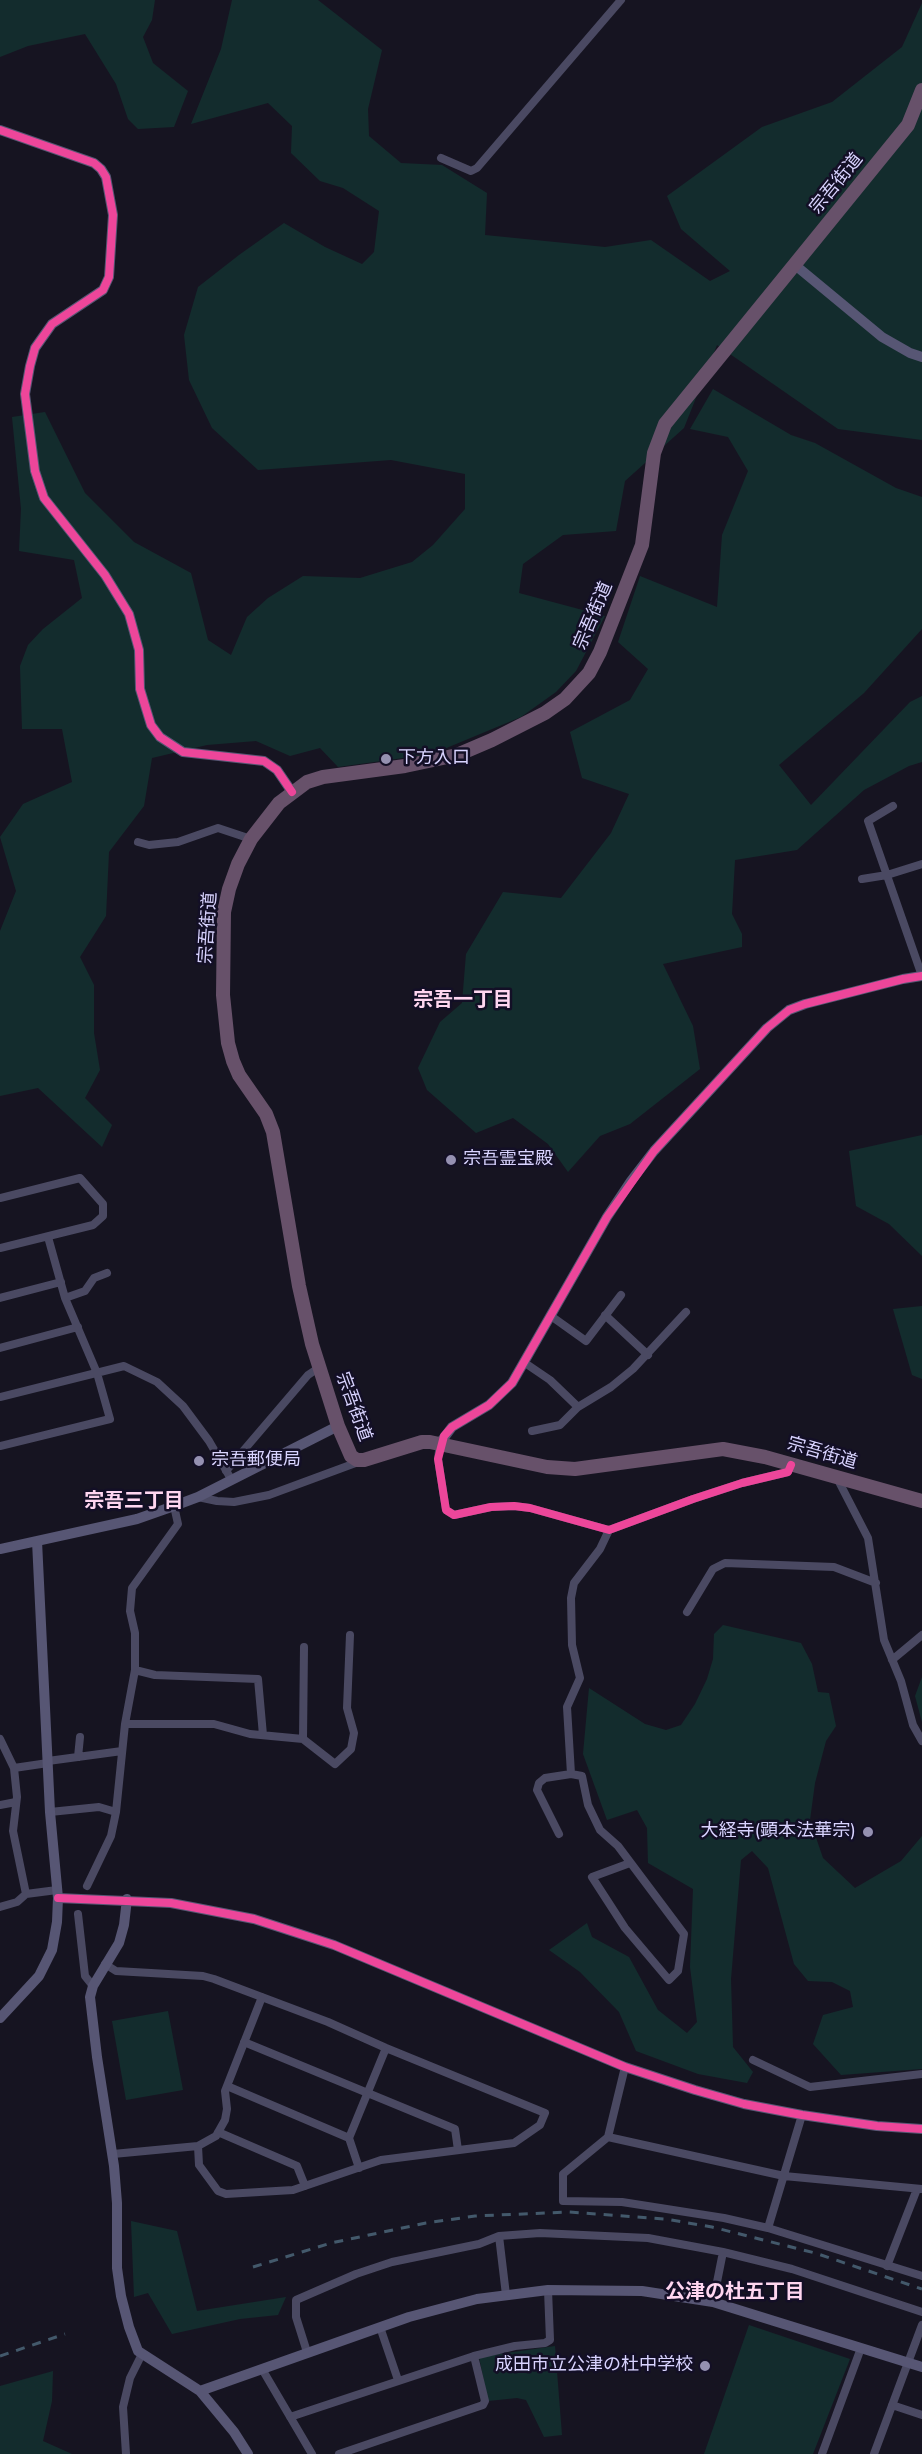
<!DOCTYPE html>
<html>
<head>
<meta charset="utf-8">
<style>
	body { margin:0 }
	canvas { display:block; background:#161421 }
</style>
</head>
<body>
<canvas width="922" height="2454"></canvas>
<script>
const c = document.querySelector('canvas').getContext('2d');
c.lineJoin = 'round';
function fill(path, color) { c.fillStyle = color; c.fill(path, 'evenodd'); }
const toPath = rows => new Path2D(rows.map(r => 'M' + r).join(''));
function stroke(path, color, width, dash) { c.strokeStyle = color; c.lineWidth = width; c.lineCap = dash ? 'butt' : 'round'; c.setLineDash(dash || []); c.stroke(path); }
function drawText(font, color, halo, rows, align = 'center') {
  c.font = font + ' "Nunito Sans","Noto Sans JP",sans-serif'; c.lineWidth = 5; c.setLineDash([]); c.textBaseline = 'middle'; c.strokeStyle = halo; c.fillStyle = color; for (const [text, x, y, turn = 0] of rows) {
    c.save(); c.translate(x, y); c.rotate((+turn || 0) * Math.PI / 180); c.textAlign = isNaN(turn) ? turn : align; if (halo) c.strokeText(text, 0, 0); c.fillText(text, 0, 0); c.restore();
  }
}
const green = toPath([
	[0,0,155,0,152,20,143,37,153,63,188,91,174,127,138,129,128,119,116,84,85,34,28,46,0,57],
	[232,0,318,0,382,50,368,109,369,136,401,163,442,165,487,193,485,235,605,247,651,240,710,281,730,271,681,229,667,196,762,127,832,102,902,47,922,3,922,440,838,429,717,345,684,428,625,481,616,531,563,535,523,564,519,593,605,616,576,671,556,692,521,717,432,754,338,767,320,748,290,756,256,741,207,745,152,758,144,806,109,852,106,916,80,957,94,985,94,1033,100,1070,85,1098,112,1125,102,1147,38,1088,0,1096,0,931,16,891,0,837,23,804,72,782,62,729,22,729,20,666,28,645,43,629,82,598,74,560,19,551,21,509,12,417,45,412,85,493,134,542,191,573,208,640,231,655,247,617,268,598,303,576,360,578,412,562,433,545,465,509,465,474,391,460,258,470,212,428,189,380,184,335,198,287,239,255,284,223,325,247,362,264,374,252,379,211,343,188,320,181,291,153,292,126,268,103,191,124,221,49],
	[713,389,791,435,815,443,896,488,922,497,922,629,864,693,779,765,811,805,910,702,922,696,922,762,909,766,864,790,797,850,735,860,732,914,742,934,742,947,663,964,693,1026,700,1069,630,1124,600,1136,568,1172,548,1144,513,1118,476,1133,427,1090,418,1068,440,1022,462,1003,466,954,503,892,561,898,611,833,629,794,582,778,570,732,630,700,648,669,618,642,640,576,717,607,722,535,748,471,728,437,690,429],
	[922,1135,922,1256,889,1224,856,1206,849,1151],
	[922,1306,922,1379,912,1375,893,1309],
	[723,1625,801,1643,812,1664,818,1692,829,1693,836,1726,826,1741,815,1783,810,1820,823,1858,855,1888,901,1861,922,1836,922,2069,841,2075,813,2044,823,2015,853,2007,850,1991,832,1982,808,1981,794,1964,768,1868,752,1851,741,1860,731,1979,733,2047,753,2072,747,2083,698,2074,636,2051,619,2012,580,1972,549,1950,587,1923,592,1937,629,1957,658,2010,687,2033,697,2022,690,1967,693,1889,648,1863,647,1828,637,1810,607,1820,583,1754,589,1688,645,1724,666,1730,681,1725,695,1704,707,1679,713,1659,714,1634],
	[922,1677,922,1722,915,1696],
	[168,2011,183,2090,126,2100,112,2021],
	[131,2221,177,2231,197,2311,286,2297,278,2315,240,2319,172,2334,148,2293,134,2297],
	[749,2325,850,2359,813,2454,704,2454],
	[555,2346,562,2435,544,2437,526,2400,517,2398,488,2401,479,2357],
	[53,2371,52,2401,43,2441,72,2454,0,2454,0,2386]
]);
const street = toPath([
	[441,158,471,171,477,168,621,0],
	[893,806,868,821,922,976],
	[138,842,149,845,178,842,218,828,251,839],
	[862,879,887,875,922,864],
	[0,1198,80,1178,103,1204,103,1216,93,1225,0,1248],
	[0,1298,61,1282],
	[65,1298,85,1291,94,1278,107,1273],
	[605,1315,648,1355],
	[551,1316,586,1341,621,1295],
	[0,1348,78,1327],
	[525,1363,550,1380,578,1407,611,1387,633,1369,686,1312],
	[0,1397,124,1366,157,1382,183,1406,209,1441,231,1479],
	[532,1431,560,1425,578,1407],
	[440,1443,438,1459,446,1510,454,1515,491,1507,514,1506,530,1508,609,1530,693,1499,742,1483,788,1472,791,1465],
	[0,1446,110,1419,97,1373,65,1298,48,1237],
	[226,1471,308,1375,320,1367],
	[837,1478,868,1538,884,1640,901,1681,913,1725,922,1741],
	[198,1497,217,1501,234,1502,269,1495,361,1461],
	[609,1530,600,1549,574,1583,571,1598,572,1645,580,1678,567,1707,571,1774,582,1776,588,1805,600,1830,618,1846,684,1934,678,1971,669,1980,625,1928,592,1877,630,1863],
	[687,1612,713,1569,725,1563,834,1567,876,1583],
	[892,1660,922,1635],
	[135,1670,155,1675,258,1679,263,1735],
	[125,1724,214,1724,250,1734,303,1739,335,1764,351,1749,354,1733,347,1708,350,1635],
	[0,1739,14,1768],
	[303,1739,304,1647],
	[78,1757,80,1737],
	[48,1761,122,1751],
	[48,1763,14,1768,17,1797,13,1831,26,1894,57,1890],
	[0,1805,16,1802],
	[50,1812,99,1807,116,1812],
	[559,1834,537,1790,539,1783,545,1778,571,1774],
	[87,1886,111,1836,116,1812,125,1724,135,1670,135,1633,130,1611,132,1588,178,1524,174,1506],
	[0,1907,17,1902,26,1894],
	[78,1914,85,1976,93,1986],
	[105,1964,116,1971,203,1976,214,1979,328,2022,386,2048,545,2113,540,2125,514,2143,381,2160,293,2190,226,2194,218,2191,199,2165,198,2146],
	[244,2042,455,2129,458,2150],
	[753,2060,810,2087,922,2074],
	[625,2067,608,2137,563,2174,563,2201,622,2202,724,2218,768,2228,922,2276],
	[227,2086,349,2138,359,2168],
	[218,2132,297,2166,305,2186],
	[608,2137,784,2176,922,2189],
	[349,2138,386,2048],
	[113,2154,198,2146,216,2136,225,2120,227,2109,225,2091,262,1997],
	[768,2228,802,2115],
	[499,2236,506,2295],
	[887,2266,917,2189],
	[713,2302,723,2252],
	[380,2327,398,2380],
	[307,2352,296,2317,296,2300,356,2274,392,2262,479,2244,499,2236,540,2233,648,2238,723,2252,792,2269,922,2312],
	[262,2369,312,2454],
	[892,2405,922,2415],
	[290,2417,474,2356,515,2346,545,2343,550,2340,548,2290],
	[126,2454,123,2407,130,2378,142,2354],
	[339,2454,483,2405,485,2401,474,2356],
	[822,2454,861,2348],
	[874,2454,922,2325]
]);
const secondary = toPath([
	[0,130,94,163,101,169,106,177,113,215,109,277,103,290,52,324,35,348,30,366,25,394,35,471,44,498,105,575,129,614,139,650,140,689,151,725,160,737,183,752,264,761,277,770,292,792],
	[795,265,882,337,910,353,922,357],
	[440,1443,452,1427,489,1405,512,1383,607,1217,631,1181,654,1151,767,1028,789,1010,805,1004,903,979,922,976],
	[0,1549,137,1519,174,1506,198,1497,338,1426],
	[58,1898,171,1903,254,1919,334,1945,625,2067,695,2090,744,2104,802,2115,877,2126,922,2129],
	[127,1899,124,1925,119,1943,93,1986,90,1997,97,2057,114,2166,117,2203,117,2268,121,2296,129,2327,138,2351,200,2391,234,2432,248,2454],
	[0,2018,39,1976,52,1950,57,1922,58,1898,50,1812,37,1541],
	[200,2391,409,2317,477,2299,548,2290,642,2291,713,2302,922,2367]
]);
const highway = toPath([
	[922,90,908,125,665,424,654,453,642,545,600,652,589,673,565,699,545,713,492,740,457,755,405,766,323,777,307,782,279,803,251,839,238,864,229,889,224,912,223,995,228,1043,233,1061,239,1075,266,1114,273,1132,299,1286,312,1344,338,1426,351,1456,357,1460,364,1460,422,1442,430,1442,547,1467,575,1469,723,1449,765,1457,922,1501]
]);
const rail = toPath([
	[253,2267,331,2243,426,2223,475,2216,569,2212,665,2219,712,2227,815,2253,922,2289],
	[0,2356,65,2334]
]);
const cycleway = toPath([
	[0,130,94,163,101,169,106,177,113,215,109,277,103,290,52,324,35,348,30,366,25,394,35,471,44,498,105,575,129,614,139,650,140,689,151,725,160,737,183,752,264,761,277,770,292,792],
	[791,1465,788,1472,742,1483,693,1499,609,1530,530,1508,514,1506,491,1507,454,1515,446,1510,438,1459,444,1436,452,1427,489,1405,512,1383,607,1217,654,1151,767,1028,789,1010,805,1004,903,979,922,976],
	[58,1898,171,1903,254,1919,334,1945,625,2067,695,2090,744,2104,802,2115,877,2126,922,2129]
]);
const markers = [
	[386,759,6,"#9591b1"],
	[451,1160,6,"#9591b1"],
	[199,1461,6,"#9591b1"],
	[868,1832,6,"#9591b1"],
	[705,2366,6,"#9591b1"]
];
const streetNames = [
	["宗吾街道",837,184,-51],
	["宗吾街道",594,616,-67],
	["宗吾街道",209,928,-86],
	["宗吾街道",353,1407,70],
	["宗吾街道",822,1454,16]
];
const poiNames = [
	["下方入口",398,759],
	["宗吾霊宝殿",463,1160],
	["宗吾郵便局",211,1461],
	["大経寺(顕本法華宗)",856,1832,"right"],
	["成田市立公津の杜中学校",693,2366,"right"]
];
const neighbourhoodNames = [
	["宗吾一丁目",463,1001],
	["宗吾三丁目",134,1502],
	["公津の杜五丁目",735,2293]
];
fill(green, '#132c2d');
stroke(street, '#4a4962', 8);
stroke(secondary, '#575674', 10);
stroke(highway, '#67516a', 14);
stroke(rail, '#43596b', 3, [9, 8]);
stroke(cycleway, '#ed469a', 8);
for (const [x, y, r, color] of markers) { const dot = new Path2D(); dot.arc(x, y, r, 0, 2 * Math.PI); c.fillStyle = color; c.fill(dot); stroke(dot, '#130f26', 2); }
drawText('18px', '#d9d4ff', '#130f26', streetNames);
drawText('18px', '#d9d4ff', '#130f26', poiNames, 'left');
drawText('bold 20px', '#ffd6f0', '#130f26', neighbourhoodNames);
</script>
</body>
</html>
